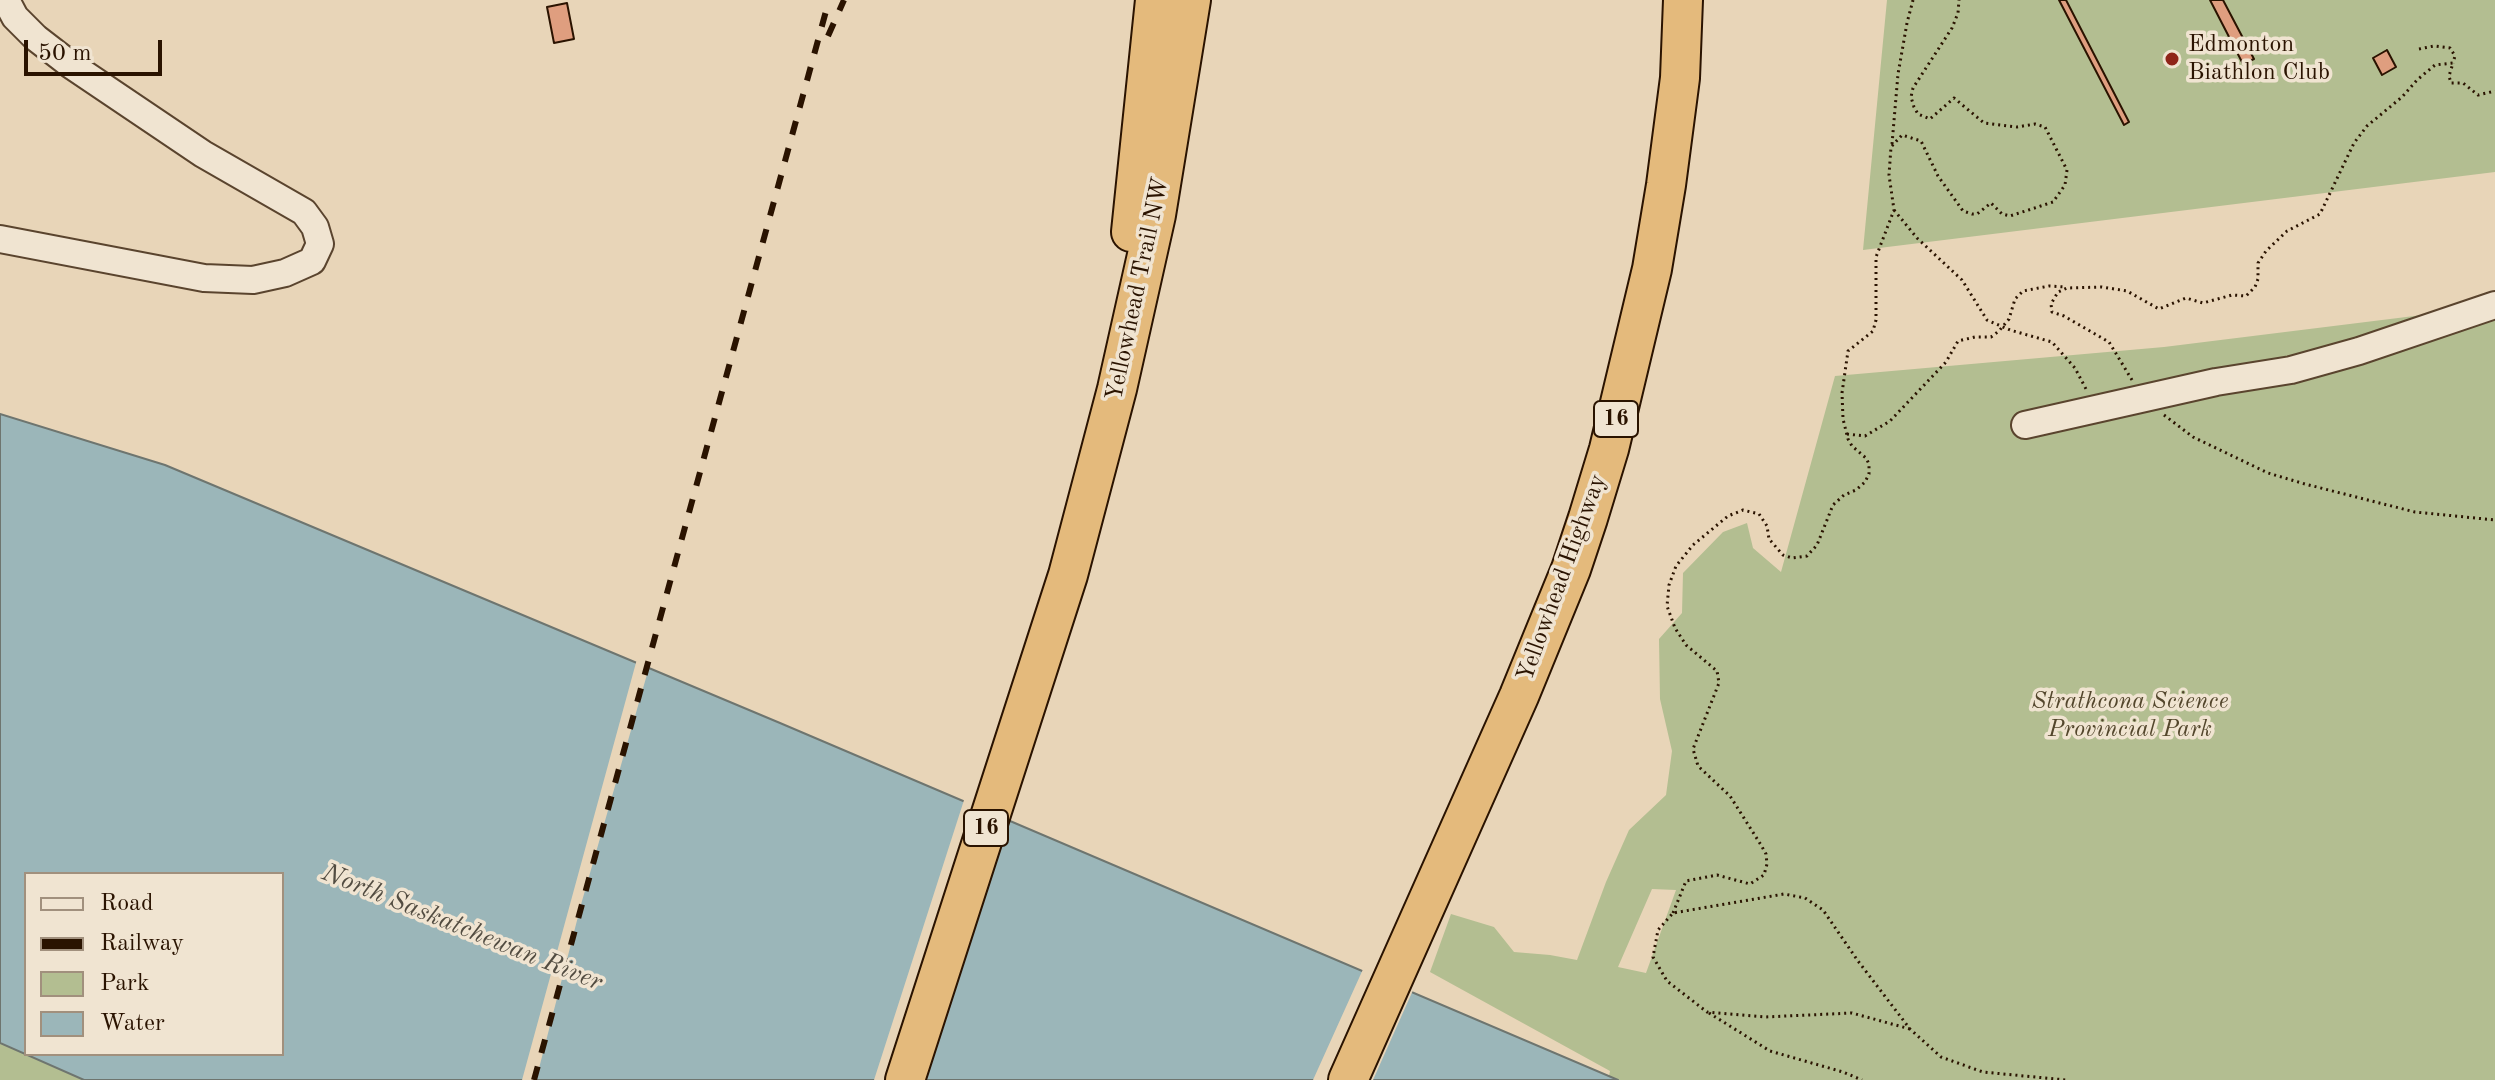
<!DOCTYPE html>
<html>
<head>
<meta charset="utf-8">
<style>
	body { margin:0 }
	#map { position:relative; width:2495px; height:1080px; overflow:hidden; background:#e8d5b8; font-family:"Old Standard TT",serif }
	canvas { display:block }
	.legend { position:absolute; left:24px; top:872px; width:260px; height:184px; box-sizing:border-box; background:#f0e4d1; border:2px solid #a1907d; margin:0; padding:10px 14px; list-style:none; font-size:24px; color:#2a1300 }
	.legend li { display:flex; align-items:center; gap:16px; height:40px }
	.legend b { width:40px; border:2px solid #a1907d }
	.scale { position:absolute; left:24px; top:40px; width:138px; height:36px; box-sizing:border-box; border:4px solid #2a1300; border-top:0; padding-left:10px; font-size:24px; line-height:28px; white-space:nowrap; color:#2a1300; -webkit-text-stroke:6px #f0e4d1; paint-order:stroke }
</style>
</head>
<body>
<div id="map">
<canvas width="2495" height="1080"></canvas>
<ul class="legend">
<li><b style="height:10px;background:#f0e4d1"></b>Road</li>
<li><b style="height:10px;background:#2a1300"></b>Railway</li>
<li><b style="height:22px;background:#b3be91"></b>Park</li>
<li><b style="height:22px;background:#9bb6b9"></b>Water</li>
</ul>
<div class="scale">50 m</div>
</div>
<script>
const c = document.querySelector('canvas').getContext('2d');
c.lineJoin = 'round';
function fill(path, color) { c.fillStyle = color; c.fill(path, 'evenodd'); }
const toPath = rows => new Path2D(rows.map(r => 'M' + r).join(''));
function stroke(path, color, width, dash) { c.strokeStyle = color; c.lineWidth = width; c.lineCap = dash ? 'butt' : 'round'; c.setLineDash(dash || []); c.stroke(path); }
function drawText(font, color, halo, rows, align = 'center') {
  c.font = font + ' "Old Standard TT",serif'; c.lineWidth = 7; c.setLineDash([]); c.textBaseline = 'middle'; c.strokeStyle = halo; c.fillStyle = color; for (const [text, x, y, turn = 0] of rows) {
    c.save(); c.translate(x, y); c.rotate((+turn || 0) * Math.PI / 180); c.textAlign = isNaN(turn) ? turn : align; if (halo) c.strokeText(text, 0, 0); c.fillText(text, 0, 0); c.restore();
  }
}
const green = toPath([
	[1887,0,2495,0,2495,172,1863,250],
	[2495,306,2495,1080,1618,1080,1609,1076,1610,1071,1430,972,1451,914,1494,927,1514,952,1550,955,1577,960,1606,882,1629,830,1666,795,1672,751,1660,699,1659,639,1682,613,1683,573,1723,532,1747,523,1753,548,1781,572,1835,376,2164,347],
	[1652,889,1676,890,1646,973,1618,967],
	[0,1043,84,1080,0,1080]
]);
const water = toPath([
	[0,414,165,465,780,723,1618,1080,84,1080,0,1043,0,414],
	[26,874,282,874,282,1054,26,1054,26,874]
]);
const pier = toPath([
	[637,659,650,664,582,901,536,1080,522,1080],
	[965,797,1009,816,924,1080,874,1080],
	[1364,967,1414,988,1373,1080,1313,1080]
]);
const building = toPath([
	[2059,0,2066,0,2129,122,2124,125,2059,0],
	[2210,0,2223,0,2254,59,2243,64,2210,0],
	[567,3,574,39,554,43,547,7,567,3],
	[2387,50,2396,67,2382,75,2373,58,2387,50]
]);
const path = toPath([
	[2419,49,2434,46,2450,48,2455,56,2453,63],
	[1892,144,1898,74,1907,23,1913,0],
	[1894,210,1917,238,1962,280,1987,320,2010,330,2052,342,2075,368,2086,389],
	[2132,380,2109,342,2064,316,2052,312,2051,304,2058,292,2067,288,2102,287,2127,291,2159,309,2186,298,2203,303,2232,295,2246,296,2255,287,2258,279,2258,263,2266,251,2287,231,2320,214,2354,143,2367,126,2402,97,2417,80,2435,65,2453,63,2449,76,2451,83,2463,83,2478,95,2495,91],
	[2164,415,2193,437,2268,473,2305,484,2415,512,2495,520],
	[1847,434,1865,436,1890,421,1946,362,1958,341,1975,337,1991,337,1999,331,2009,319,2015,299,2023,291,2049,286,2065,287],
	[1673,913,1686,881,1717,875,1750,884,1764,875,1767,864,1766,854,1761,845,1730,796,1698,766,1693,749,1719,683,1717,671,1686,645,1675,628,1667,606,1669,585,1676,566,1693,545,1728,516,1743,510,1759,514,1767,526,1769,539,1783,555,1792,558,1807,556,1817,545,1833,505,1844,495,1856,490,1865,482,1869,474,1869,464,1866,458,1852,446,1848,439,1843,419,1842,393,1848,351,1873,331,1876,320,1876,257,1894,210,1889,175,1891,147,1902,135,1921,141,1938,176,1963,211,1972,214,1977,214,1991,203,2002,214,2010,216,2053,202,2065,185,2067,170,2045,127,2035,124,2017,127,1984,123,1954,98,1930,119,1918,114,1914,107,1911,97,1913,88,1952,28,1958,13,1959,0],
	[1709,1013,1770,1051,1843,1072,1862,1080],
	[1910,1029,1852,1013,1765,1017,1707,1012,1667,981,1653,957,1658,930,1673,913,1784,894,1805,898,1823,910,1858,961,1910,1029,1941,1057,1983,1072,2066,1080]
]);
const minor = toPath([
	[0,239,204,278,253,280,285,273,312,261,320,244,315,227,304,212,203,154,71,65,36,38,15,17,6,0],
	[2025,425,2216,382,2291,370,2359,351,2495,305]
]);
const highway = toPath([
	[1131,232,1155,0],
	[905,1080,1068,575,1117,389,1156,215,1191,0],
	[1348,1080,1519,696,1571,569,1588,518,1609,449,1652,269,1666,185,1680,78,1683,0]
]);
const rail = toPath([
	[828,36,844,0],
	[534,1080,829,0]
]);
const markers = [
	[2172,59,8,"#8f2418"]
];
const shields = [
	[1616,419,44],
	[986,828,44]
];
const shieldNames = [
	["16",1616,419],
	["16",986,828]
];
const poiNames = [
	["Edmonton",2188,45],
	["Biathlon Club",2188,73]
];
const streetNames = [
	["Yellowhead Trail NW",1138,289,-78],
	["Yellowhead Highway",1562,578,-70]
];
const parkNames = [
	["Strathcona Science",2130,702],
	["Provincial Park",2130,730]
];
const waterNames = [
	["North Saskatchewan River",462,928,22]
];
fill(green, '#b3be91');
fill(water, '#9bb6b9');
stroke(water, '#6e756f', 2);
fill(pier, '#e8d5b8');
fill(building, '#df9e7f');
stroke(building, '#2a1300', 2);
stroke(minor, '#5a442e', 30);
stroke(highway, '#2a1300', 42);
stroke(path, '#2a1300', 3, [2, 4]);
stroke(minor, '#f0e4d1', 26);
stroke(highway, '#e4ba7c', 38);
stroke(rail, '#2a1300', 6, [14, 14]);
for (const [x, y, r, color] of markers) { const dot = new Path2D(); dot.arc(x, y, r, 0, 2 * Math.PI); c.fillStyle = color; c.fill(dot); stroke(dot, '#f0e4d1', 3); }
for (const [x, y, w] of shields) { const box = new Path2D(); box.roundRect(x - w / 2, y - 18, w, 36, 6); c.fillStyle = '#f0e4d1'; c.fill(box); stroke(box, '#2a1300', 2); }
drawText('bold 22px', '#2a1300', null, shieldNames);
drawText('24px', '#2a1300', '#f0e4d1', poiNames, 'left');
drawText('24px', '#2a1300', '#f0e4d1', streetNames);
drawText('italic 24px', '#53462c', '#f0e4d1', parkNames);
drawText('italic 26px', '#524c41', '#f0e4d1', waterNames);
</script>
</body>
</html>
